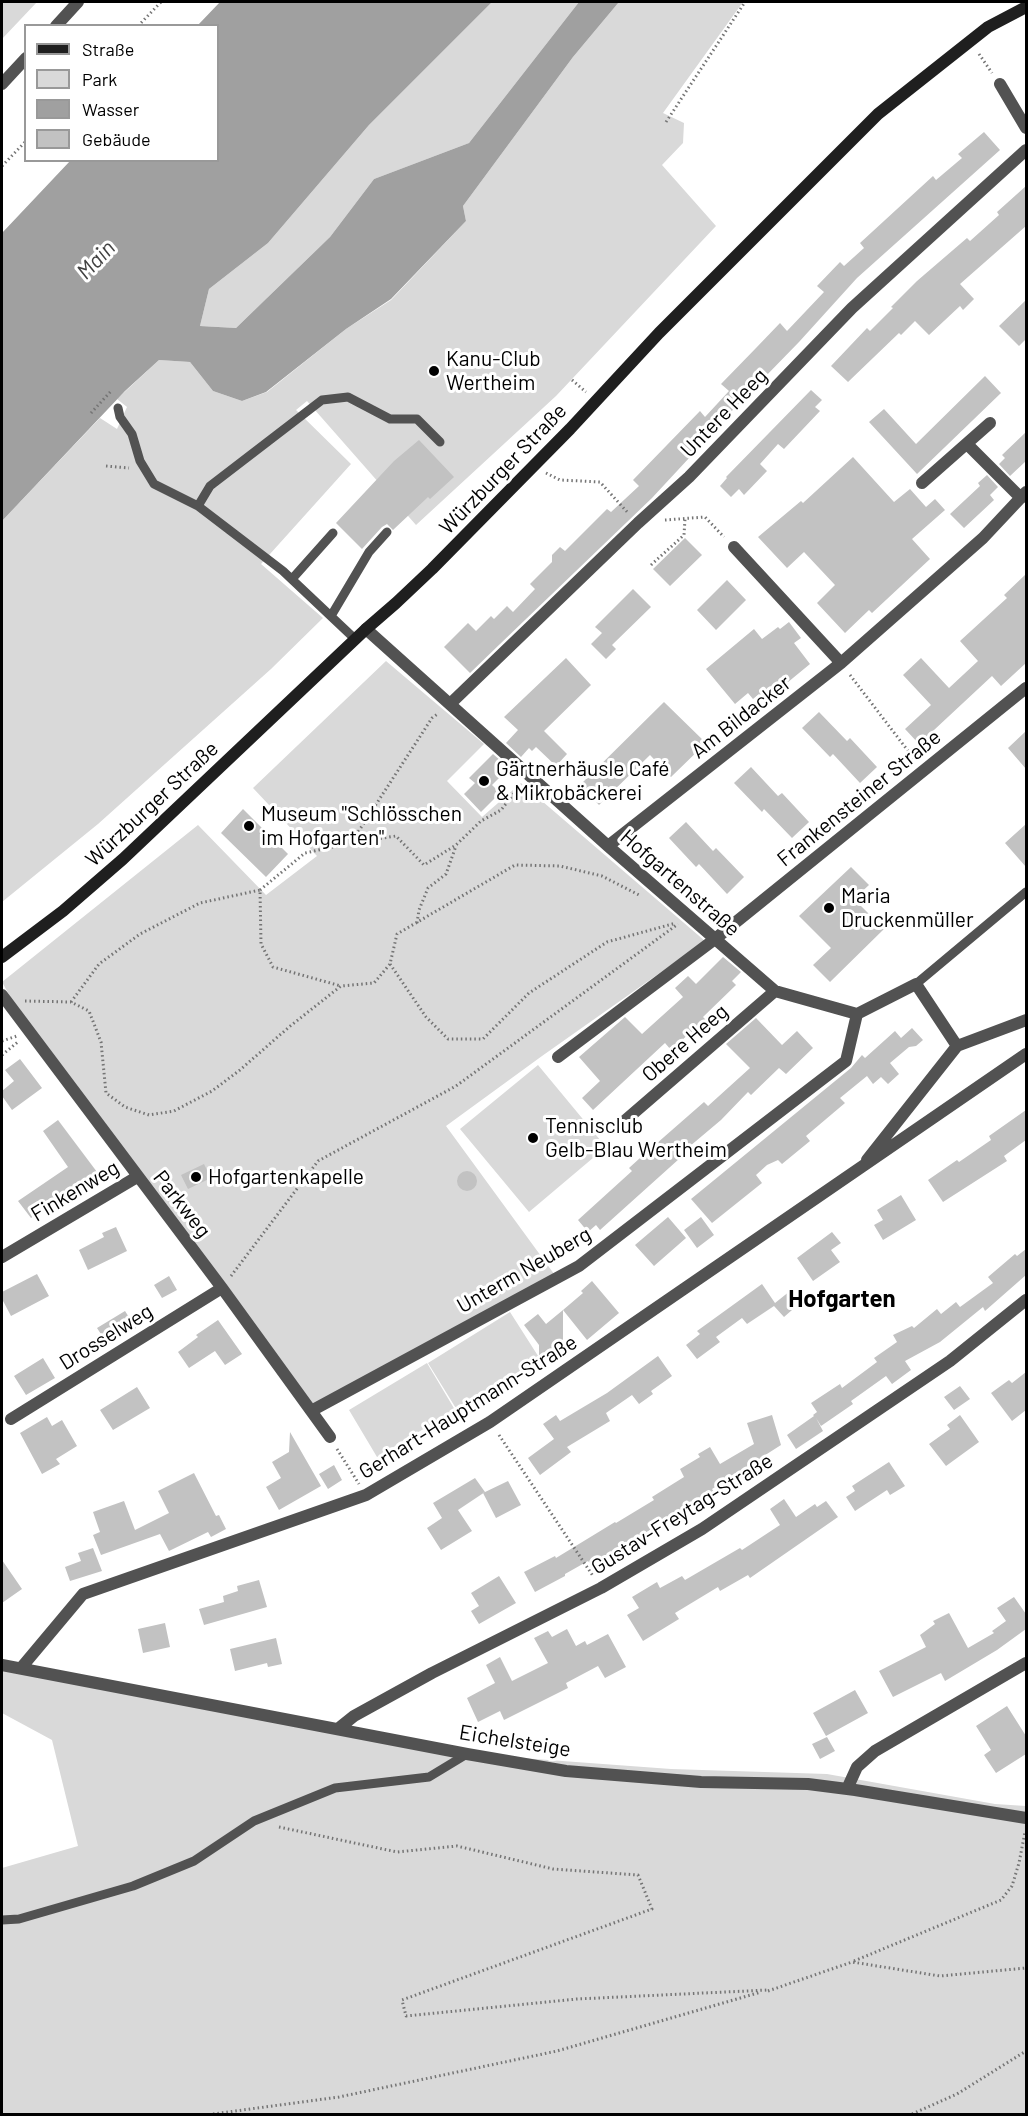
<!DOCTYPE html>
<html>
<head>
<meta charset="utf-8">
<style>
	body { margin:0 }
	#map { position:relative; width:1028px; height:2116px; overflow:hidden; background:#fff; font-family:Barlow,sans-serif }
	canvas { display:block }
	.frame { position:absolute; inset:0; border:3px solid #000; pointer-events:none }
	.legend { position:absolute; left:24px; top:24px; width:195px; height:138px; box-sizing:border-box; background:#fff; border:2px solid #999; margin:0; padding:8px 10px; list-style:none; font-size:18px; color:#000 }
	.legend li { display:flex; align-items:center; gap:12px; height:30px }
	.legend b { width:30px; border:2px solid #999 }
</style>
</head>
<body>
<div id="map">
<canvas width="1028" height="2116"></canvas>
<div class="frame"></div>
<ul class="legend">
<li><b style="height:8px;background:#1f1f1f"></b>Straße</li>
<li><b style="height:16px;background:#d9d9d9"></b>Park</li>
<li><b style="height:16px;background:#a0a0a0"></b>Wasser</li>
<li><b style="height:16px;background:#c2c2c2"></b>Gebäude</li>
</ul>
</div>
<script>
const c = document.querySelector('canvas').getContext('2d');
c.lineJoin = 'round';
function fill(path, color) { c.fillStyle = color; c.fill(path, 'evenodd'); }
const toPath = rows => new Path2D(rows.map(r => 'M' + r).join(''));
function stroke(path, color, width, dash) { c.strokeStyle = color; c.lineWidth = width; c.lineCap = dash ? 'butt' : 'round'; c.setLineDash(dash || []); c.stroke(path); }
function drawText(font, color, halo, rows, align = 'center') {
  c.font = font + ' Barlow,sans-serif'; c.lineWidth = 6; c.setLineDash([]); c.textBaseline = 'middle'; c.strokeStyle = halo; c.fillStyle = color; for (const [text, x, y, turn = 0] of rows) {
    c.save(); c.translate(x, y); c.rotate((+turn || 0) * Math.PI / 180); c.textAlign = isNaN(turn) ? turn : align; if (halo) c.strokeText(text, 0, 0); c.fillText(text, 0, 0); c.restore();
  }
}
const green = toPath([
	[2,2,37,2,2,39],
	[492,2,579,2,469,143,374,179,330,237,236,328,200,326,209,289,268,243,369,125],
	[619,2,743,2,663,113,684,123,683,143,662,165,716,226,556,396,416,525,307,401,296,410,351,464,261,564,323,618,271,669,98,824,2,902,2,521,100,418,117,429,127,407,117,399,159,360,190,362,213,391,242,401,267,392,346,329,391,300,466,221,463,206,573,57],
	[386,661,484,744,447,781,482,817,521,783,705,941,542,1056,446,1126,557,1278,311,1411,30,1032,2,982,198,825,266,895,317,856,253,788],
	[538,1065,606,1147,529,1212,460,1129],
	[510,1312,540,1359,457,1410,428,1363],
	[427,1363,455,1410,377,1457,349,1410],
	[2,1665,467,1754,671,1769,827,1774,995,1804,1026,1806,1026,2114,2,2114,2,1868,78,1846,52,1740,2,1713]
]);
const water = toPath([
	[220,2,492,2,369,125,268,243,209,289,200,326,236,328,330,237,374,179,469,143,579,2,619,2,573,57,463,206,466,221,391,299,346,329,266,392,242,401,213,391,190,362,159,360,125,391,2,521,2,233,70,161,218,160,218,26,198,25]
]);
const building = toPath([
	[984,132,1000,150,857,278,799,342,688,456,690,457,652,498,500,644,470,673,444,647,468,623,476,631,491,616,494,619,507,606,513,612,535,589,530,584,552,562,552,555,560,547,565,551,607,509,611,512,639,486,633,480,700,411,705,417,729,391,721,384,756,348,780,323,787,331,824,292,817,286,840,262,844,266,864,248,860,243,933,176,936,180,962,158,958,154],
	[1026,186,1026,226,960,284,974,299,963,310,960,306,929,335,915,321,901,335,899,333,848,382,831,366,867,328,870,331,893,308,891,307,917,281,967,238,970,241,999,215,997,212],
	[1026,300,1026,339,1019,346,999,326],
	[985,376,1001,393,917,474,869,422,884,409,916,444],
	[811,390,822,400,815,407,820,411,784,449,778,444,760,464,767,471,744,495,739,489,731,497,720,486,727,478,726,477],
	[1026,432,1026,461,1010,476,999,464,1005,458,1002,455],
	[419,440,454,477,430,499,428,497,393,530,387,524,382,527,362,549,336,523,394,461],
	[853,457,894,502,910,489,926,507,935,499,945,510,912,539,930,559,872,613,869,610,845,633,817,603,835,585,804,552,787,568,758,537,801,501,803,503],
	[987,475,998,487,990,495,994,500,964,528,950,514,980,486,978,483],
	[685,538,702,555,670,586,653,569],
	[1026,574,1026,663,1001,686,992,676,919,744,905,729,931,705,903,675,921,658,949,688,978,661,960,641,1007,598,1004,595],
	[727,580,746,600,716,630,697,610],
	[633,589,651,607,612,645,616,649,606,659,591,644,602,633,595,627],
	[789,622,801,638,794,643,810,664,765,701,759,694,753,699,748,693,735,704,706,669,754,629,762,639,778,627,780,629],
	[566,658,591,685,544,731,567,754,556,766,536,747,532,751,529,748,521,757,506,743,518,730,504,717],
	[664,702,706,743,671,777,650,755,599,805,580,785],
	[819,712,847,741,850,738,877,767,860,783,833,754,830,757,802,728],
	[1026,731,1026,769,1008,748],
	[493,754,509,768,492,785,500,793,481,812,464,794,475,783,469,778],
	[751,767,778,796,782,793,809,822,792,838,764,809,762,812,734,783],
	[243,809,288,854,266,877,221,833],
	[686,822,713,851,716,848,744,877,727,894,699,864,696,867,669,838],
	[1026,824,1026,867,1005,843],
	[851,867,869,885,854,899,884,929,830,982,813,965,831,948,799,916],
	[723,957,741,972,732,981,736,985,703,1017,708,1022,694,1035,691,1032,671,1050,665,1043,593,1110,582,1098,600,1081,579,1057,625,1017,642,1034,683,997,675,988,688,976,696,984],
	[756,1018,782,1045,797,1031,813,1048,786,1074,779,1068,751,1095,748,1092,721,1120,677,1157,679,1159,600,1230,596,1225,588,1232,578,1220,632,1171,629,1168,640,1158,704,1102,708,1106,750,1068,726,1044],
	[912,1028,923,1040,916,1046,909,1047,890,1063,899,1074,888,1084,881,1077,873,1084,867,1076,840,1098,845,1103,806,1136,810,1141,782,1164,778,1160,767,1165,756,1175,762,1183,712,1223,691,1199,851,1068,862,1055,865,1058,895,1031,901,1038],
	[20,1059,42,1088,12,1110,2,1096,2,1091,14,1081,5,1070],
	[1026,1110,1026,1140,1004,1156,1007,1161,943,1202,928,1180,957,1160,959,1162,991,1140,989,1136],
	[58,1120,100,1176,61,1206,55,1200,31,1218,18,1201,68,1167,43,1131],
	[204,1164,211,1178,188,1189,181,1175],
	'457 1181a10 10 0 1 1 20 0a10 10 0 1 1-20 0Z',
	[901,1195,916,1220,883,1240,874,1225,883,1220,877,1210],
	[668,1217,686,1238,654,1266,635,1245],
	[701,1217,714,1235,697,1248,684,1230],
	[116,1227,127,1251,88,1270,79,1250,104,1237,102,1233],
	[832,1232,841,1243,831,1250,840,1262,813,1281,797,1258],
	[1026,1249,1026,1275,985,1311,983,1307,940,1342,905,1361,911,1370,892,1384,886,1376,851,1401,853,1404,821,1426,816,1418,823,1431,796,1449,787,1435,814,1416,813,1415,817,1412,811,1403,840,1384,842,1388,877,1362,874,1358,897,1342,893,1335,912,1326,914,1328,937,1309,941,1314,956,1302,960,1307,993,1283,988,1277,1015,1254,1017,1256],
	[37,1274,49,1296,11,1316,2,1299,2,1292],
	[169,1276,177,1290,162,1298,154,1285],
	[592,1281,619,1313,587,1340,563,1310,583,1293,581,1291],
	[762,1284,775,1303,790,1291,800,1303,784,1317,774,1306,747,1324,742,1318,716,1337,720,1342,697,1359,686,1345,700,1334,697,1331],
	[563,1310,563,1356,539,1355,539,1345,524,1325,538,1314,546,1324],
	[125,1311,136,1328,108,1345,97,1328],
	[218,1320,242,1354,225,1365,215,1351,189,1368,178,1352,198,1337,196,1335],
	[658,1356,672,1376,651,1391,653,1394,639,1404,632,1395,606,1413,610,1421,567,1447,571,1452,540,1475,528,1458,554,1439,543,1424,556,1415,560,1421,607,1393],
	[43,1358,55,1378,26,1395,14,1376],
	[1026,1372,1026,1410,1012,1421,991,1393,1009,1380,1012,1383],
	[960,1386,970,1399,954,1410,944,1397],
	[137,1387,150,1408,113,1430,100,1410],
	[772,1415,781,1445,712,1489,714,1492,628,1543,591,1565,588,1561,565,1574,565,1576,535,1592,524,1572,555,1556,556,1558,615,1522,616,1523,654,1500,652,1497,684,1477,680,1469,700,1457,698,1454,710,1447,720,1464,754,1444,747,1423],
	[960,1415,979,1442,946,1466,929,1444,950,1429,947,1425],
	[47,1417,52,1426,62,1420,77,1446,56,1459,60,1464,42,1474,20,1433],
	[290,1432,321,1486,279,1510,266,1487,281,1478,272,1462,289,1452],
	[889,1462,905,1486,890,1495,887,1490,855,1511,846,1497,855,1491,852,1486],
	[334,1465,342,1480,328,1489,319,1474],
	[194,1473,216,1516,219,1515,226,1529,211,1537,208,1532,169,1551,160,1534,101,1555,93,1535,100,1532,93,1512,124,1501,135,1530,169,1513,158,1491],
	[475,1478,485,1492,458,1510,472,1531,441,1550,427,1528,442,1518,433,1503],
	[508,1481,521,1505,496,1518,483,1493],
	[784,1499,796,1517,815,1504,817,1507,826,1501,838,1517,750,1578,748,1575,720,1591,718,1587,675,1613,679,1619,643,1641,627,1615,639,1608,632,1597,657,1582,660,1588,682,1576,685,1580,740,1548,742,1550,780,1525,770,1509],
	[93,1548,102,1571,70,1581,65,1567,81,1561,78,1553],
	[2,1560,22,1589,2,1603],
	[499,1576,516,1603,479,1624,471,1611,479,1606,471,1593],
	[259,1580,267,1607,204,1625,199,1609,224,1602,223,1596,238,1591,237,1586],
	[1014,1597,1026,1614,1026,1629,997,1650,945,1681,941,1673,893,1697,879,1671,926,1647,920,1635,935,1624,933,1621,949,1613,968,1648,994,1633,992,1631,1006,1621,997,1608],
	[165,1623,170,1647,143,1653,138,1629],
	[567,1629,576,1646,585,1641,587,1645,608,1634,626,1667,605,1678,598,1666,566,1683,568,1688,504,1720,500,1711,478,1722,467,1698,495,1683,486,1665,500,1657,512,1681,548,1663,534,1638,548,1631,552,1637],
	[276,1638,282,1664,268,1667,267,1663,235,1671,230,1649],
	[855,1690,868,1713,826,1736,813,1713],
	[1007,1706,1026,1736,1026,1754,996,1773,984,1755,991,1750,976,1726],
	[827,1737,835,1751,820,1759,812,1744]
]);
const path = toPath([
	[138,26,161,2],
	[979,54,992,73],
	[666,122,745,2],
	[2,166,26,141],
	[572,380,586,392],
	[91,413,112,390],
	[106,466,129,468],
	[546,473,560,480,600,482,629,514],
	[665,520,705,517,724,537],
	[651,565,684,535,685,519],
	[850,675,915,760],
	[351,843,432,718,439,713],
	[260,890,305,853,351,843,396,836,424,865,456,845,481,821,501,810,520,786],
	[417,923,419,910,428,888,446,874,456,846],
	[390,964,426,1017,448,1039,483,1039,529,993,607,942,676,923],
	[25,1001,71,1002,89,1011,101,1042,106,1093,125,1107,149,1115,174,1111,212,1091,240,1070,289,1027,341,986,374,983,390,964,397,934,515,865,560,866,602,876,641,896],
	[71,1002,99,964,140,934,200,903,260,890,261,944,273,967,341,986],
	[2,1041,17,1036],
	[2,1055,19,1041],
	[231,1276,318,1161,456,1086,678,924],
	[499,1435,593,1576],
	[337,1449,359,1484],
	[279,1827,397,1852,457,1846,553,1869,638,1875,652,1909,402,2000,406,2016,577,1999,768,1990],
	[854,1961,1001,1900,1012,1886,1019,1863,1025,1832],
	[768,1991,852,1962,940,1976,1026,1968],
	[213,2114,339,2097,557,2051,761,1992],
	[912,2114,957,2094,1026,2051]
]);
const service = toPath([
	[118,408,120,417,132,434,140,461,154,484,198,506],
	[292,579,333,533],
	[331,616,369,552,387,532],
	[355,639,283,571,198,506,210,486,322,400,348,397,390,419,417,419,440,442],
	[916,984,1026,892],
	[2,1920,19,1919,133,1886,194,1861,254,1821,335,1788,429,1777,467,1754]
]);
const minor = toPath([
	[56,26,78,2],
	[2,84,26,58],
	[1000,84,1026,128],
	[967,444,1021,498],
	[922,483,990,423],
	[734,547,841,663],
	[366,629,608,846,775,991,857,1014,916,984,957,1046],
	[450,704,638,523,689,477,852,308,1026,150],
	[608,846,841,663,983,538,1026,492],
	[2,995,222,1288,330,1437],
	[558,1057,715,939,1026,688],
	[621,1124,775,991],
	[867,1160,957,1046,1026,1020],
	[2,1257,137,1177],
	[311,1411,579,1266,846,1061,857,1014],
	[11,1419,222,1288],
	[2,1665,467,1754,566,1771,701,1782,808,1784,855,1790,1026,1818],
	[21,1668,83,1594,366,1495,490,1422,1026,1054],
	[339,1728,354,1716,432,1673,601,1588,702,1529,950,1361,1026,1300],
	[847,1789,857,1767,875,1751,1026,1663]
]);
const secondary = toPath([
	[2,957,63,911,123,859,366,629,396,603,432,569,570,429,659,333,878,114,988,27,1026,7]
]);
const markers = [
	[434,371,6,"#000"],
	[484,781,6,"#000"],
	[249,826,6,"#000"],
	[829,908,6,"#000"],
	[533,1138,6,"#000"],
	[196,1177,6,"#000"]
];
const poiNames = [
	["Kanu-Club",446,359],
	["Wertheim",446,383],
	["Gärtnerhäusle Café",496,769],
	["& Mikrobäckerei",496,793],
	["Museum \"Schlösschen",261,814],
	["im Hofgarten\"",261,838],
	["Maria",841,896],
	["Druckenmüller",841,920],
	["Tennisclub",545,1126],
	["Gelb-Blau Wertheim",545,1150],
	["Hofgartenkapelle",208,1177]
];
const streetNames = [
	["Untere Heeg",724,413,-46],
	["Würzburger Straße",503,469,-46],
	["Am Bildacker",741,717,-38],
	["Frankensteiner Straße",859,798,-39],
	["Würzburger Straße",152,804,-43],
	["Hofgartenstraße",680,883,41],
	["Obere Heeg",685,1043,-41],
	["Finkenweg",75,1191,-31],
	["Parkweg",182,1204,52],
	["Unterm Neuberg",524,1270,-30],
	["Drosselweg",106,1337,-32],
	["Gerhart-Hauptmann-Straße",468,1407,-32],
	["Gustav-Freytag-Straße",682,1514,-32],
	["Eichelsteige",515,1741,9]
];
const waterNames = [
	["Main",96,260,-46]
];
const quarterNames = [
	["Hofgarten",842,1299]
];
fill(green, '#d9d9d9');
fill(water, '#a0a0a0');
fill(building, '#c2c2c2');
stroke(path, '#747474', 3, [1.5, 3]);
stroke(service, '#525252', 9);
stroke(minor, '#525252', 12);
stroke(secondary, '#1f1f1f', 12);
for (const [x, y, r, color] of markers) { const dot = new Path2D(); dot.arc(x, y, r, 0, 2 * Math.PI); c.fillStyle = color; c.fill(dot); stroke(dot, '#fff', 2); }
drawText('21px', '#000', '#fff', poiNames, 'left');
drawText('21px', '#000', '#fff', streetNames);
drawText('italic 22px', '#414141', '#fff', waterNames);
drawText('bold 24px', '#000', '#fff', quarterNames);
</script>
</body>
</html>
